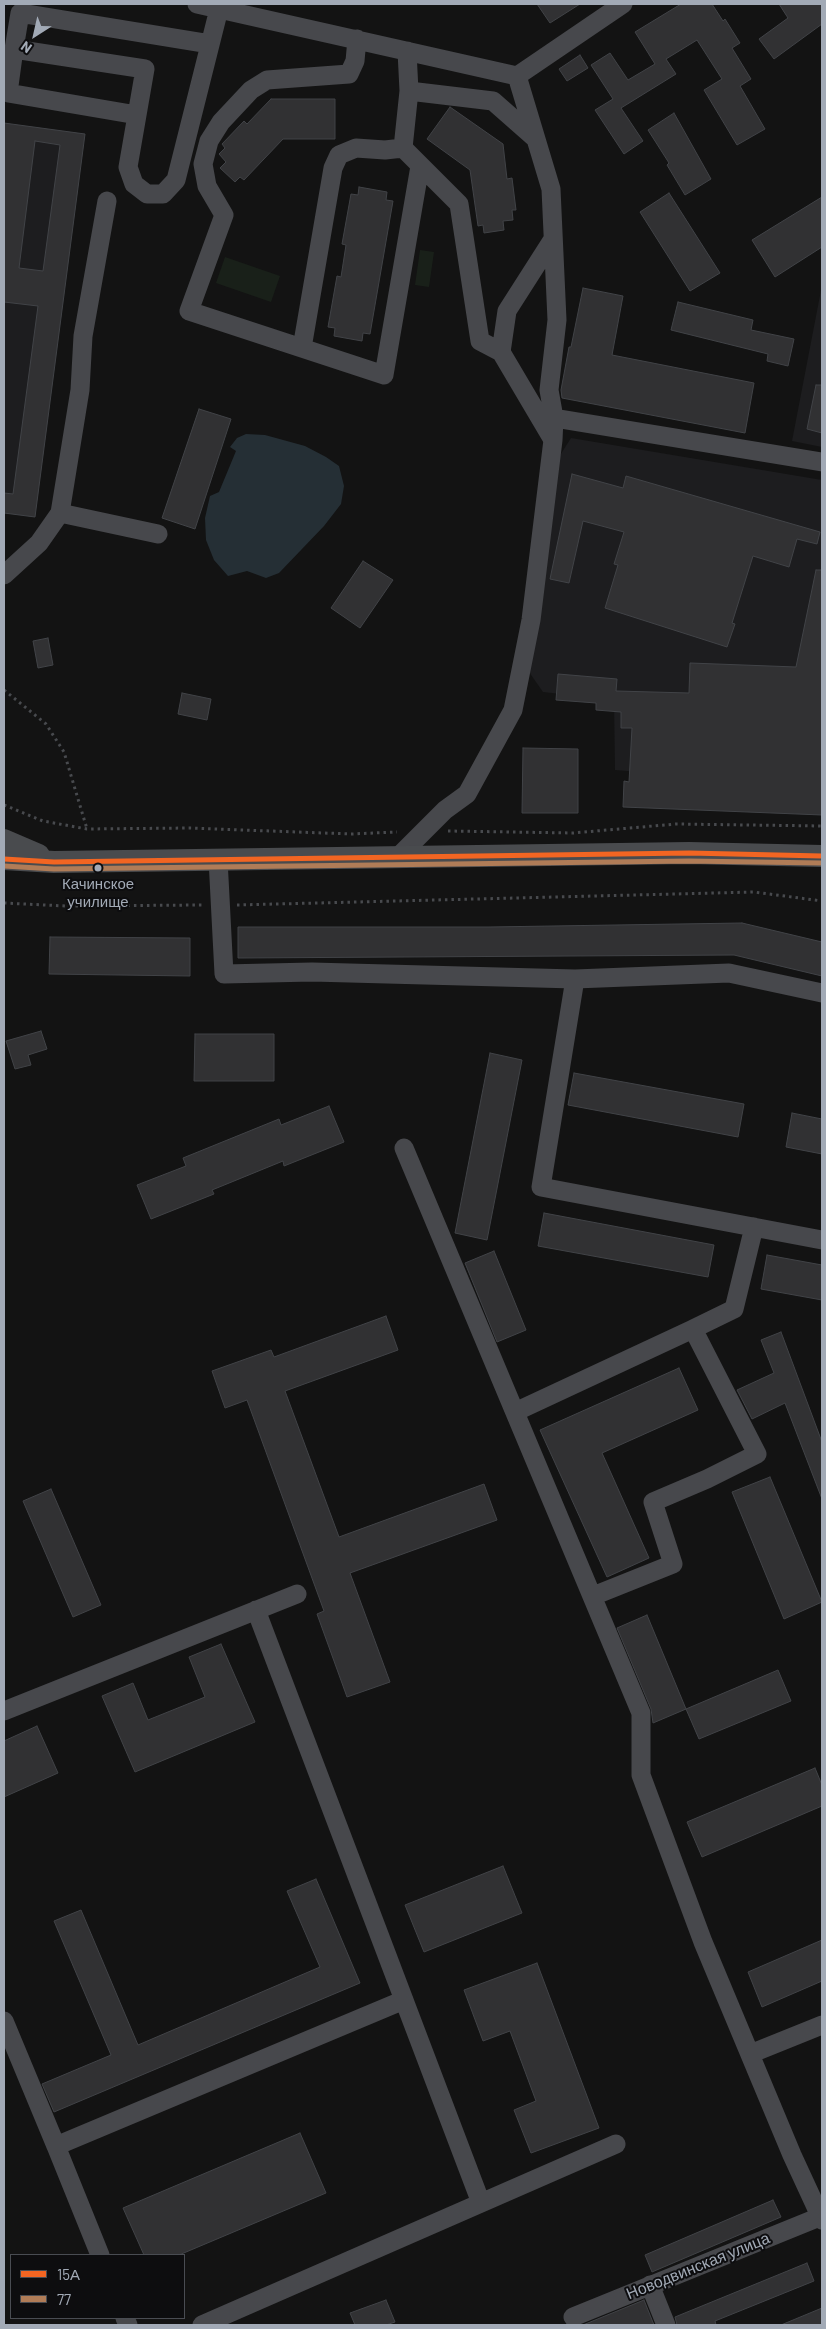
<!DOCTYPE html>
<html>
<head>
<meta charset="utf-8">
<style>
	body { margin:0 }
	#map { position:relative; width:826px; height:2329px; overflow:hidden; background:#131313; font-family:Barlow,sans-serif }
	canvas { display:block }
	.frame { position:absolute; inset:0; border:5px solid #a2aab6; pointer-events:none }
	.legend { position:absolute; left:10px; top:2254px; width:175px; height:65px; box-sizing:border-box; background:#0d0d0f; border:1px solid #494c52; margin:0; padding:6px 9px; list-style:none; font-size:15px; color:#a2aab6 }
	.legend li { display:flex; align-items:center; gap:10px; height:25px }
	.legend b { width:25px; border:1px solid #494c52 }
	.north { position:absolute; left:10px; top:10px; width:50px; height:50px; -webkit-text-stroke:4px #0d0d0f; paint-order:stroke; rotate:215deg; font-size:14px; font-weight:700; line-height:20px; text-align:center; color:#a2aab6 }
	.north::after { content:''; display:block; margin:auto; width:18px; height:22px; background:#a2aab6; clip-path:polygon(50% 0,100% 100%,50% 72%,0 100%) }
</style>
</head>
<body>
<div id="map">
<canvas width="826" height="2329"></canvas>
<div class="frame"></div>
<ul class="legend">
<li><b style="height:6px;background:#f26522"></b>15А</li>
<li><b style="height:6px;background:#b07c57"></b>77</li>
</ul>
<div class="north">N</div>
</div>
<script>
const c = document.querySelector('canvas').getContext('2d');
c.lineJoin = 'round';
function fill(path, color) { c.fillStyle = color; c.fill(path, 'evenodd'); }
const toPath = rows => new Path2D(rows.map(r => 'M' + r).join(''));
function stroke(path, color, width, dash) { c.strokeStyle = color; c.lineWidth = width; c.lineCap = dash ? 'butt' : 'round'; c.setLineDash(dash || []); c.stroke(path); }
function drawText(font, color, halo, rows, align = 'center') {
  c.font = font + ' Barlow,sans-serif'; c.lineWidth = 4; c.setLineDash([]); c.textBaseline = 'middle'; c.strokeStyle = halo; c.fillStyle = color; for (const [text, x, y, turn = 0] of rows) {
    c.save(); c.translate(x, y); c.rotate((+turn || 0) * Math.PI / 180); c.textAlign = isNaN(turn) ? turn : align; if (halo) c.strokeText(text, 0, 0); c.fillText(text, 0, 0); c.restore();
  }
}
const built = toPath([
	[4,123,85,134,35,517,4,513],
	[822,285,822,447,792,441],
	[571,438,822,480,822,787,615,770,614,700,543,692,529,672,557,460]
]);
const green = toPath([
	[420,250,434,252,429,287,415,285],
	[225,257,280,276,271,302,216,283]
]);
const water = toPath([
	[246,434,265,435,305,446,326,457,339,466,344,486,341,504,324,526,279,573,266,578,247,571,228,576,214,560,206,540,205,518,210,496,219,492,236,451,230,447,237,438]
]);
const building = toPath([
	[537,4,580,4,550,23,537,4],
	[681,4,712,4,723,21,725,19,740,43,732,48,751,79,740,86,765,129,737,145,704,90,722,79,697,40,666,59,676,74,621,108,643,141,624,154,595,110,613,99,591,65,610,53,628,80,655,64,635,32,681,4],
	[779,4,822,4,822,24,774,59,759,39,788,18,779,4],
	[580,55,588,68,567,81,559,69,580,55],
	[271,99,335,99,335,139,283,139,244,180,240,177,235,182,220,168,226,162,219,154,225,148,222,144,244,121,247,124,271,99],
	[450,107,503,144,507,179,512,178,516,210,512,210,513,220,503,221,504,230,484,233,483,225,478,226,470,170,427,139,450,107],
	[674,113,711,179,685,195,667,165,669,163,648,130,674,113],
	[4,123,85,134,35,517,4,513,4,493,13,494,38,306,4,302,4,123],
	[35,141,60,145,43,271,19,268,35,141],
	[359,187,387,192,386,200,393,201,370,334,363,333,362,341,334,336,335,328,328,327,337,276,341,277,346,245,342,244,351,194,358,195,359,187],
	[669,193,720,273,690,291,640,212,669,193],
	[822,197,822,247,775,277,752,240,822,197],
	[583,288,623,296,612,355,754,383,745,433,562,398,561,390,569,347,571,347,583,288],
	[678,302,753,320,751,330,794,339,788,366,767,361,768,354,671,330,678,302],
	[816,385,822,385,822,433,807,429,816,385],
	[199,409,231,419,195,529,162,518,199,409],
	[572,474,623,488,626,476,820,532,817,544,797,539,789,567,753,556,732,623,735,624,727,647,605,608,618,565,614,564,624,532,583,521,569,583,550,579,572,474],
	[363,561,393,580,360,628,331,608,363,561],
	[816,570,822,570,822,815,623,807,624,781,629,782,632,728,621,728,621,712,596,710,596,703,556,700,558,674,617,679,616,691,689,693,690,663,796,667,816,570],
	[48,638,53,665,38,668,33,641,48,638],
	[182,693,211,699,207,720,178,714,182,693],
	[523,748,578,749,578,813,522,813,523,748],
	[742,923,822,942,822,976,734,955,238,958,238,927,489,927,742,923],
	[50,937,190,938,190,976,49,974,50,937],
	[41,1031,47,1049,28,1055,31,1065,15,1069,6,1041,41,1031],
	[195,1034,274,1034,274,1081,194,1081,195,1034],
	[490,1053,522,1060,487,1240,455,1233,490,1053],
	[574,1073,744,1104,738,1137,568,1105,574,1073],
	[329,1106,344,1142,284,1166,283,1161,212,1190,214,1194,151,1219,137,1185,186,1166,183,1158,279,1119,281,1125,329,1106],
	[792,1113,822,1119,822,1154,786,1147,792,1113],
	[544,1213,714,1245,708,1277,538,1246,544,1213],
	[494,1251,526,1330,497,1342,465,1263,494,1251],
	[767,1255,822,1265,822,1300,761,1289,767,1255],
	[386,1316,398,1350,285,1391,339,1537,484,1484,497,1520,350,1573,390,1682,347,1697,317,1614,324,1611,247,1400,225,1408,212,1371,271,1350,274,1357,386,1316],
	[781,1332,822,1442,822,1499,785,1403,752,1419,737,1390,774,1373,761,1340,781,1332],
	[679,1368,698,1410,602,1453,649,1558,607,1577,540,1430,679,1368],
	[770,1477,822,1602,784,1619,732,1492,770,1477],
	[51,1489,101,1605,73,1617,23,1501,51,1489],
	[647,1615,686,1709,778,1670,791,1701,699,1739,686,1709,653,1723,651,1709,617,1628,647,1615],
	[221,1644,255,1722,135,1772,102,1696,133,1683,148,1720,205,1697,189,1657,221,1644],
	[37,1726,58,1773,4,1797,4,1741,37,1726],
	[815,1768,822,1785,822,1806,702,1857,687,1822,815,1768],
	[503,1866,522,1913,424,1952,405,1905,503,1866],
	[316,1879,360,1983,54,2112,42,2084,111,2055,54,1921,81,1910,138,2045,320,1967,287,1891,316,1879],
	[822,1940,822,1981,762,2007,748,1972,822,1940],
	[537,1963,599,2128,531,2153,514,2110,536,2101,510,2031,483,2041,464,1990,537,1963],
	[300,2133,326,2193,179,2255,144,2255,123,2208,300,2133],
	[773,2200,781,2217,652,2272,645,2255,773,2200],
	[807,2263,814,2281,715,2321,716,2325,677,2325,675,2317,807,2263],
	[386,2300,395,2322,386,2325,355,2325,350,2313,386,2300],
	[644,2300,654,2325,583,2325,644,2300],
	[822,2308,822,2325,781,2325,822,2308]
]);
const path = toPath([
	[4,690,46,724,64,752,87,829],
	[4,805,43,821,87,829,189,828,351,834,397,832],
	[448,831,573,833,676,824,822,826],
	[4,903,66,906,203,905],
	[237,905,754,892,822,901]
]);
const minor = toPath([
	[197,4,517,76,623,4],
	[357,39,355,61,349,74,267,80,251,90,221,122,209,141,203,164,207,186,224,215,189,311,384,375,420,166],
	[14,49,20,13,210,44],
	[407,51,409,91],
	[517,76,551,189,557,320,549,390,554,418,822,462],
	[137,115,8,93,14,49,145,69,128,167,134,184,147,194,163,194,176,180,219,9],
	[553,239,507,311,501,352,553,440],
	[302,348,333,168,339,155,356,148,385,150,403,148],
	[501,352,480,341,459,204,403,148,409,91,493,101,535,138],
	[60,513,80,390,83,336,107,201],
	[4,575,39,543,60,513,158,534],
	[399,856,445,810,467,794,513,710,531,620,553,440,554,418],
	[218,859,224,974,312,972,575,979,729,973,822,993],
	[575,979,541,1187,822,1240],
	[404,1148,641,1713,641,1775,703,1942,792,2155,822,2220],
	[693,1329,734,1309,754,1227],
	[515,1412,693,1329,757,1454,707,1479,653,1502,673,1564,593,1596],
	[256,1610,481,2203],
	[4,1711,297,1594],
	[4,2021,56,2146,404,2000],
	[750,2054,822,2025],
	[56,2146,100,2255],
	[650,2285,666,2325],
	[573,2317,822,2216],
	[125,2318,128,2325],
	[202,2325,616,2144]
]);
const major = toPath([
	[4,840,39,855],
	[4,859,54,862,689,853,822,856]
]);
const bus1 = toPath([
	[4,859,54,862,689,853,822,856]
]);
const bus2 = toPath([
	[4,866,54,869,689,861,822,863]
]);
const markers = [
	[98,868,4.5,"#a2aab6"]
];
const busNames = [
	["Качинское",98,884],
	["училище",98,902]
];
const streetNames = [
	["Новодвинская улица",698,2266,-22]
];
fill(built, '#1d1d1f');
fill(green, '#192019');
fill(water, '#252f35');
fill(building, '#313133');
stroke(building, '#414347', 1);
stroke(path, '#484a4e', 3, [2.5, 4]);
stroke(minor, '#47484c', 19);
stroke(major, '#494b4e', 22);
stroke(bus1, '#f26522', 5);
stroke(bus2, '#b07c57', 5);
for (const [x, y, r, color] of markers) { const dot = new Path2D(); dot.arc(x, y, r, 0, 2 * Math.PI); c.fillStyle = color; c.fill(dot); stroke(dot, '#0d0d0f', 2); }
drawText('15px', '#a2aab6', '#0d0d0f', busNames);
drawText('16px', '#a2aab6', '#0d0d0f', streetNames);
</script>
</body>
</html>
